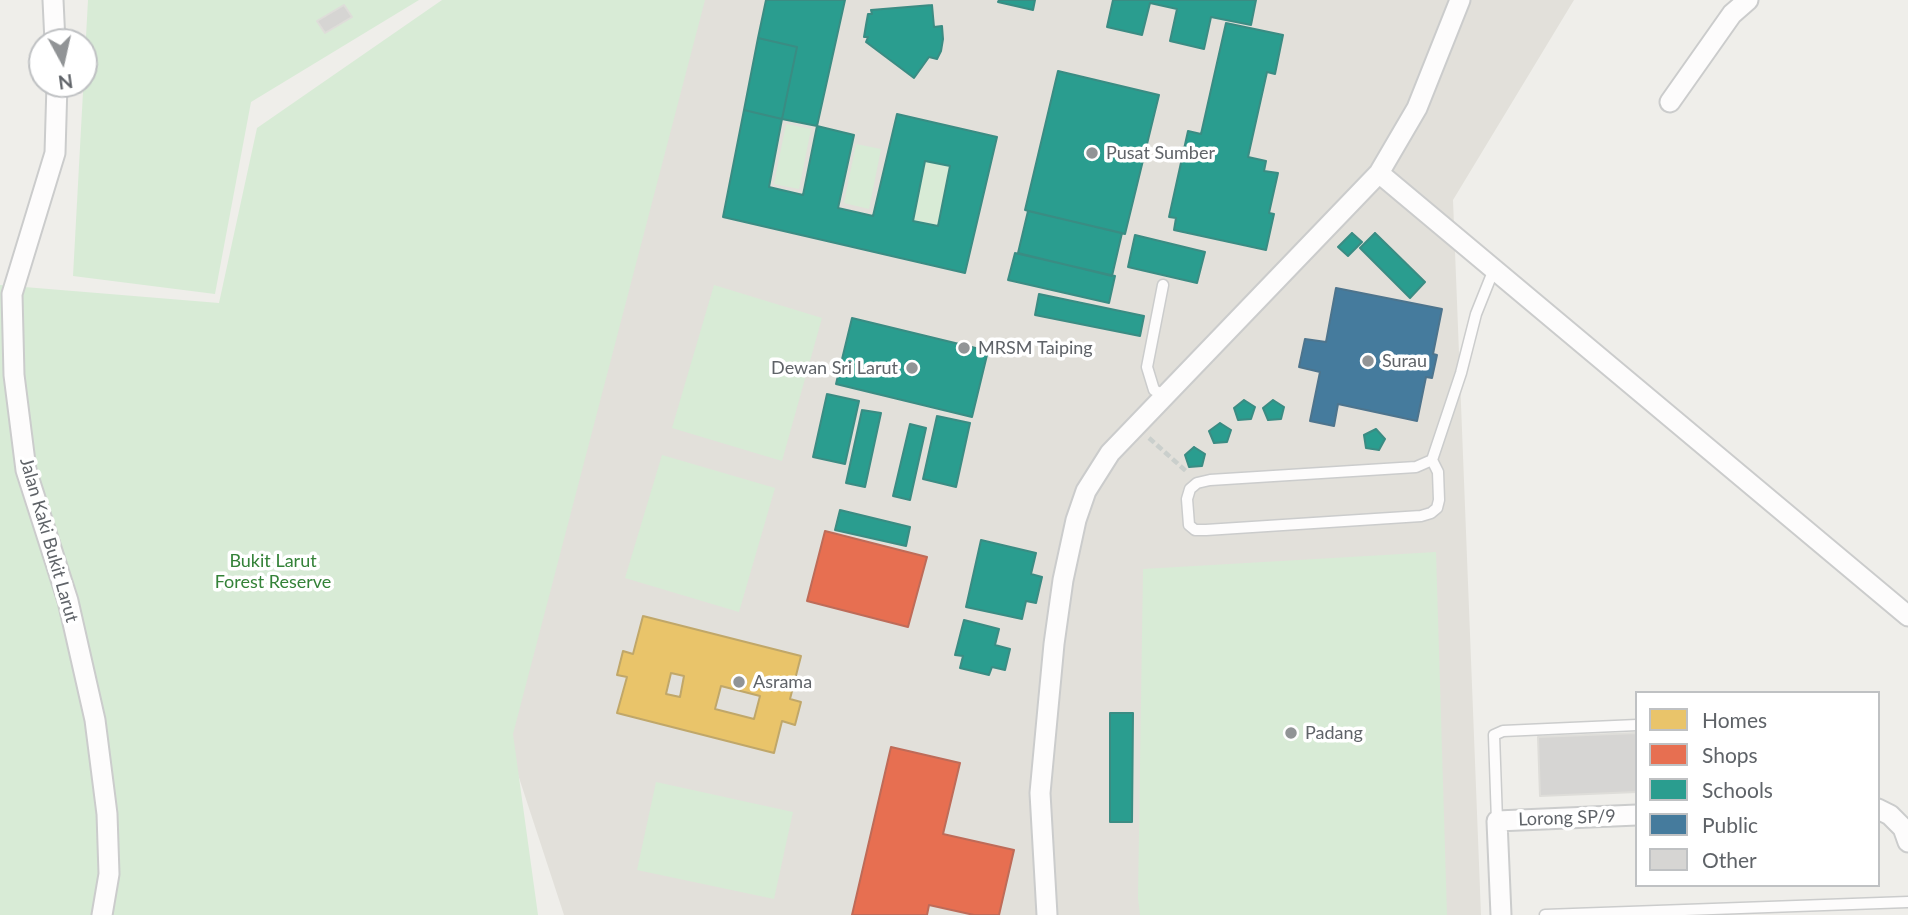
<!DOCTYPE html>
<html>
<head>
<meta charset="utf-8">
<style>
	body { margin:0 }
	#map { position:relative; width:1908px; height:915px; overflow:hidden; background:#efeeea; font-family:Lato,sans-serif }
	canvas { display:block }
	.legend { position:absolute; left:1635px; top:691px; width:245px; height:196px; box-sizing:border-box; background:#fff; border:2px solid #bfc1c3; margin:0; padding:9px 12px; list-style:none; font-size:21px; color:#5f6368 }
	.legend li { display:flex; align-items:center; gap:14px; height:35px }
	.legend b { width:35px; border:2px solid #bfc1c3 }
	.north { position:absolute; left:28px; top:28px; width:70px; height:70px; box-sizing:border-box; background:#fff; border:2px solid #bfc1c3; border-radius:50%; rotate:172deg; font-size:19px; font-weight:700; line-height:28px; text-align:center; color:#5f6368 }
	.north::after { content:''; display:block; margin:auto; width:24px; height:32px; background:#919496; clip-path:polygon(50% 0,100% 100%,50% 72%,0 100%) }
</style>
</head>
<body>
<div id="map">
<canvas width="1908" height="915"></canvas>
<ul class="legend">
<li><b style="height:19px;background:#e9c46a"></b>Homes</li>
<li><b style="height:19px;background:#e76f51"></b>Shops</li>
<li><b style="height:19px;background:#2a9d8f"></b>Schools</li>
<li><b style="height:19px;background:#457b9d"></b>Public</li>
<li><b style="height:19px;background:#d6d5d3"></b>Other</li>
</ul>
<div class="north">N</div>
</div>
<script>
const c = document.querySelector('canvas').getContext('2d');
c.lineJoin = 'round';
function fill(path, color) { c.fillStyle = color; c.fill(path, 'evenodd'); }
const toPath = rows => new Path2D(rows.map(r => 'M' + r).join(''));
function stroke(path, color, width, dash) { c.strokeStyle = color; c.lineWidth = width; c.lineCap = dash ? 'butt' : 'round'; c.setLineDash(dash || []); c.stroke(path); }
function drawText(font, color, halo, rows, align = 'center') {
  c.font = font + ' Lato,sans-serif'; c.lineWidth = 7; c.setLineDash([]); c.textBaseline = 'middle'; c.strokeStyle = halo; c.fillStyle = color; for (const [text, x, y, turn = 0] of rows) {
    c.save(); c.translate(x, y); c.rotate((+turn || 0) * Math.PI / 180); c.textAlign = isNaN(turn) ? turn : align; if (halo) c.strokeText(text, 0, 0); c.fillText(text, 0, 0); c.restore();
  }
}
const education = toPath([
	[565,0,1574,0,1453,200,1481,915,564,915,427,497]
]);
const green = toPath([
	[88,0,419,0,251,102,215,294,73,276],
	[442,0,705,0,513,734,538,915,0,915,0,285,219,303,257,128],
	[786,124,811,129,799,189,774,184],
	[856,144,881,149,869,209,844,203],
	[925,161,950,166,938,226,913,221],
	[714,285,822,318,782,461,672,428],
	[662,455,775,488,739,612,625,578],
	[1436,552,1447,915,1140,915,1138,898,1143,569],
	[656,782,793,812,774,899,637,870]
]);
const homes = toPath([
	[643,616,801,656,790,699,801,702,795,725,782,721,774,753,617,713,627,677,617,675,623,651,633,654,643,616],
	[671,673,684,676,680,697,666,694,671,673],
	[721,686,760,696,754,719,715,709,721,686]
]);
const shops = toPath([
	[825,531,927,557,908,627,807,601,825,531],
	[891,747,960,763,943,834,1014,850,999,915,974,915,929,905,927,915,852,915,891,747]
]);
const schools = toPath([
	[766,0,845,0,817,126,782,119,797,47,758,38,766,0],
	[999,0,1035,0,1033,10,998,2,999,0],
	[1113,0,1256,0,1251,25,1211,17,1204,49,1170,41,1177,9,1150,3,1142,35,1107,27,1113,0],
	[932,5,934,27,942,26,943,39,941,51,937,59,929,57,914,78,866,42,868,37,864,37,866,25,868,14,872,14,871,10,932,5],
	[1226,23,1283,35,1275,74,1267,72,1248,157,1266,161,1264,171,1278,173,1269,213,1274,214,1266,250,1174,230,1176,218,1169,217,1188,131,1201,134,1226,23],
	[758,38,797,47,782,119,744,110,758,38],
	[1058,71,1159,95,1125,234,1025,210,1058,71],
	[744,110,782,119,769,187,803,195,817,126,854,135,838,208,873,216,897,114,997,137,965,273,723,217,744,110],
	[925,161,950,166,938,226,913,221,925,161],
	[1028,211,1122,233,1112,276,1018,253,1028,211],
	[1352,233,1362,242,1348,256,1338,247,1352,233],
	[1375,233,1425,282,1410,298,1360,248,1375,233],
	[1135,235,1205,252,1197,283,1128,267,1135,235],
	[1015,253,1115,276,1109,303,1008,280,1015,253],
	[1039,294,1144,316,1140,336,1035,315,1039,294],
	[852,318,988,351,972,417,836,384,852,318],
	[827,394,859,401,845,464,813,457,827,394],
	[1244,400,1255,407,1251,419,1238,420,1234,408,1244,400],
	[1273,400,1284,407,1281,419,1268,420,1263,408,1273,400],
	[862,410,881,413,865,487,846,483,862,410],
	[937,416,970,423,956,487,923,479,937,416],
	[1220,423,1231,430,1227,442,1214,443,1209,431,1220,423],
	[910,424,926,428,910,500,893,496,910,424],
	[1376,429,1385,439,1379,450,1366,448,1364,435,1376,429],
	[1194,447,1205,454,1202,466,1189,467,1185,455,1194,447],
	[840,510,910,527,906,546,835,530,840,510],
	[981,540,1036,553,1031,574,1042,577,1036,603,1026,601,1022,619,966,607,981,540],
	[964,620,999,629,995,645,1010,649,1005,670,992,667,989,675,960,668,963,656,955,655,964,620],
	[1110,713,1133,713,1132,822,1110,822,1110,713]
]);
const public = toPath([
	[1336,288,1442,309,1433,354,1437,355,1432,378,1426,377,1417,421,1338,404,1334,426,1310,421,1320,372,1299,367,1305,339,1326,342,1336,288]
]);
const building = toPath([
	[344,5,352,17,325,33,317,21,344,5],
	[1637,733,1637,792,1540,796,1538,737,1637,733]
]);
const path = toPath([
	[1149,438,1187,472]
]);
const lane = toPath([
	[1163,285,1147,367,1154,390,1162,394,1169,392],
	[1432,460,1438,472,1439,500,1437,508,1431,513,1421,516,1206,530,1195,530,1189,525,1187,499,1190,489,1197,483,1210,480,1416,467,1432,460,1461,373,1476,314,1494,269],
	[1497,821,1494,735,1503,731,1637,725],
	[1545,915,1908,902]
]);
const street = toPath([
	[53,0,55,42],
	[57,84,55,153,12,294,14,375,26,470,68,601,95,720,107,814,109,874,102,915],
	[1670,102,1732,14,1748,0],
	[1379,173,1908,616],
	[1878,809,1890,815,1903,828,1908,842],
	[1047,915,1040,793,1054,644,1063,580,1076,520,1086,491,1110,453,1379,173,1417,108,1460,0],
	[1501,915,1497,821,1637,815]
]);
const markers = [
	[1092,153,7,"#919496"],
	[964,348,7,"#919496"],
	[1368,361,7,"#919496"],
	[912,368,7,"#919496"],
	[739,682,7,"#919496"],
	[1291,733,7,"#919496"]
];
const poiNames = [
	["Pusat Sumber",1106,153],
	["MRSM Taiping",978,348],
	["Surau",1382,361],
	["Dewan Sri Larut",898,368,"right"],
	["Asrama",753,682],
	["Padang",1305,733]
];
const streetNames = [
	["Jalan Kaki Bukit Larut",49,540,74],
	["Lorong SP/9",1567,818,-2]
];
const parkNames = [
	["Bukit Larut",273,561],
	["Forest Reserve",273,582]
];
fill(education, '#e2e0da');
fill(green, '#d8ebd6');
fill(homes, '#e9c46a');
stroke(homes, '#c0a769', 2);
fill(shops, '#e76f51');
stroke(shops, '#be6b58', 2);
fill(schools, '#2a9d8f');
stroke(schools, '#3a8c83', 2);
fill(public, '#457b9d');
stroke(public, '#4d748d', 2);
fill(building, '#d6d5d3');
stroke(building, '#deddd9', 2);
stroke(lane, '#cbcccc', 13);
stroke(street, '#cbcccc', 23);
stroke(path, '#cacfcc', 4.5, [7, 3.5]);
stroke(lane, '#fdfcfc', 10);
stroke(street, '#fdfcfc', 19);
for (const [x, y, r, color] of markers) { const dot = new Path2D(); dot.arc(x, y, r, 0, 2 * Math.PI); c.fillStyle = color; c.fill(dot); stroke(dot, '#fff', 2.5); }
drawText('18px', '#5f6368', '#fff', poiNames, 'left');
drawText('18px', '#5f6368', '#fff', streetNames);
drawText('18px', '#348238', '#fff', parkNames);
</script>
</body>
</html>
